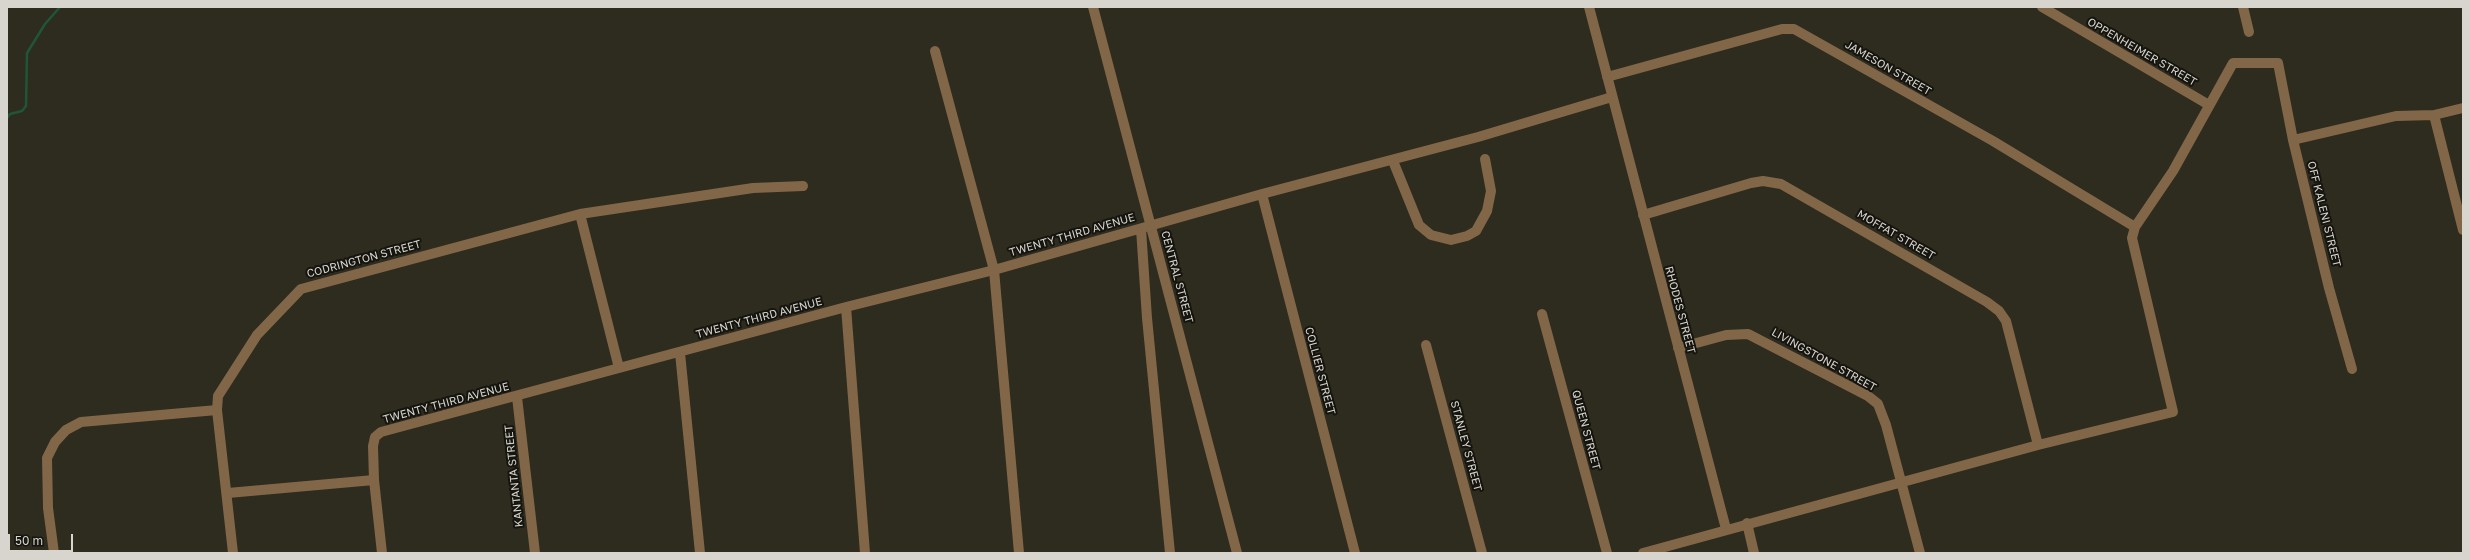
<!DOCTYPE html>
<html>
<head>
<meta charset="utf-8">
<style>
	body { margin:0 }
	#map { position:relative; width:2470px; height:560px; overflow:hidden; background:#2e2b1f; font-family:"Golos Text",sans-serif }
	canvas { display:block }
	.frame { position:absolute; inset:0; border:8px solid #d7d5cd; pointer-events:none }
	.scale { position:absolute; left:8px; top:534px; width:65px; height:18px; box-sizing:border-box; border:2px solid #d7d5cd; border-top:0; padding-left:5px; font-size:12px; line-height:14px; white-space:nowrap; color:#d7d5cd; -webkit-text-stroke:3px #15140e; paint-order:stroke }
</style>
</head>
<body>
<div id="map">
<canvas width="2470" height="560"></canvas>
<div class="frame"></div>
<div class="scale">50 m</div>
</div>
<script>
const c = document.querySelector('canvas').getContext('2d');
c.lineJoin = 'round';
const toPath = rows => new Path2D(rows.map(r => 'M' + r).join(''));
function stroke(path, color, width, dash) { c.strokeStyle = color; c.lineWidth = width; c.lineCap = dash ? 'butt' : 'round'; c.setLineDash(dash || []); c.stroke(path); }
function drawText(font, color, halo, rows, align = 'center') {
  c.font = font + ' "Golos Text",sans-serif'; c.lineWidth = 4; c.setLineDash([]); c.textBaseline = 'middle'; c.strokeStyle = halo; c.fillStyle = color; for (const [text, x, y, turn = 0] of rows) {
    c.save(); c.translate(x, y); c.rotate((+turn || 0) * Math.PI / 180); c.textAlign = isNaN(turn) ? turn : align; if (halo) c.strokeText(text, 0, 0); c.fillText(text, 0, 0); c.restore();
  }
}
const stream = toPath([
	[7,118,10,114,22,111,26,106,27,53,45,24,60,7]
]);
const minor = toPath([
	[1093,7,1237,553],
	[1589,7,1726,529],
	[2042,7,2209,105],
	[2243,7,2249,32],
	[935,51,994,270,1019,553],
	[1607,77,1782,29,1794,29,1993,141,2135,227],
	[2434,115,2463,230],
	[2293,140,2396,116,2434,115,2463,108],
	[1393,161,1419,225,1431,235,1451,240,1467,236,1476,231,1487,211,1491,191,1485,159],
	[1262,194,1355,553],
	[580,214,619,368],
	[1643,215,1751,183,1763,181,1781,184,1987,302,1999,311,2006,321,2038,445],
	[1141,229,1147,318,1170,553],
	[846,307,865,553],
	[1542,314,1607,553],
	[1426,345,1482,553],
	[1678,348,1726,335,1748,334,1868,396,1878,404,1886,425,1920,553],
	[680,353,700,553],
	[517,397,535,553],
	[228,493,374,480],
	[1747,523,1754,553],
	[54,553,48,508,47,458,55,442,66,430,81,422,217,410],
	[233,553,217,410,218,396,257,335,301,289,580,214,753,188,803,186],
	[382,553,374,480,373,446,375,437,381,432,846,307,994,270,1262,194,1478,137,1612,97],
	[1643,553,2038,445,2173,412,2132,238,2135,227,2173,171,2233,63,2278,63,2293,140,2329,288,2352,369]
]);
const streetNames = [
	["OPPENHEIMER STREET",2142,52,30],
	["JAMESON STREET",1888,68,30],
	["OFF KALENI STREET",2324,214,76],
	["TWENTY THIRD AVENUE",1072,235,-16],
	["MOFFAT STREET",1896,235,30],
	["CODRINGTON STREET",364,259,-15],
	["CENTRAL STREET",1177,277,75],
	["RHODES STREET",1680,310,75],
	["TWENTY THIRD AVENUE",759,318,-15],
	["LIVINGSTONE STREET",1824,360,29],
	["COLLIER STREET",1320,371,75],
	["TWENTY THIRD AVENUE",446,403,-15],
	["QUEEN STREET",1586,430,75],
	["STANLEY STREET",1466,446,75],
	["KANTANTA STREET",514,476,-96]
];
stroke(stream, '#1f563a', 2.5);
stroke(minor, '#826648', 10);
drawText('11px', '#d7d5cd', '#15140e', streetNames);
</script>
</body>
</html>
